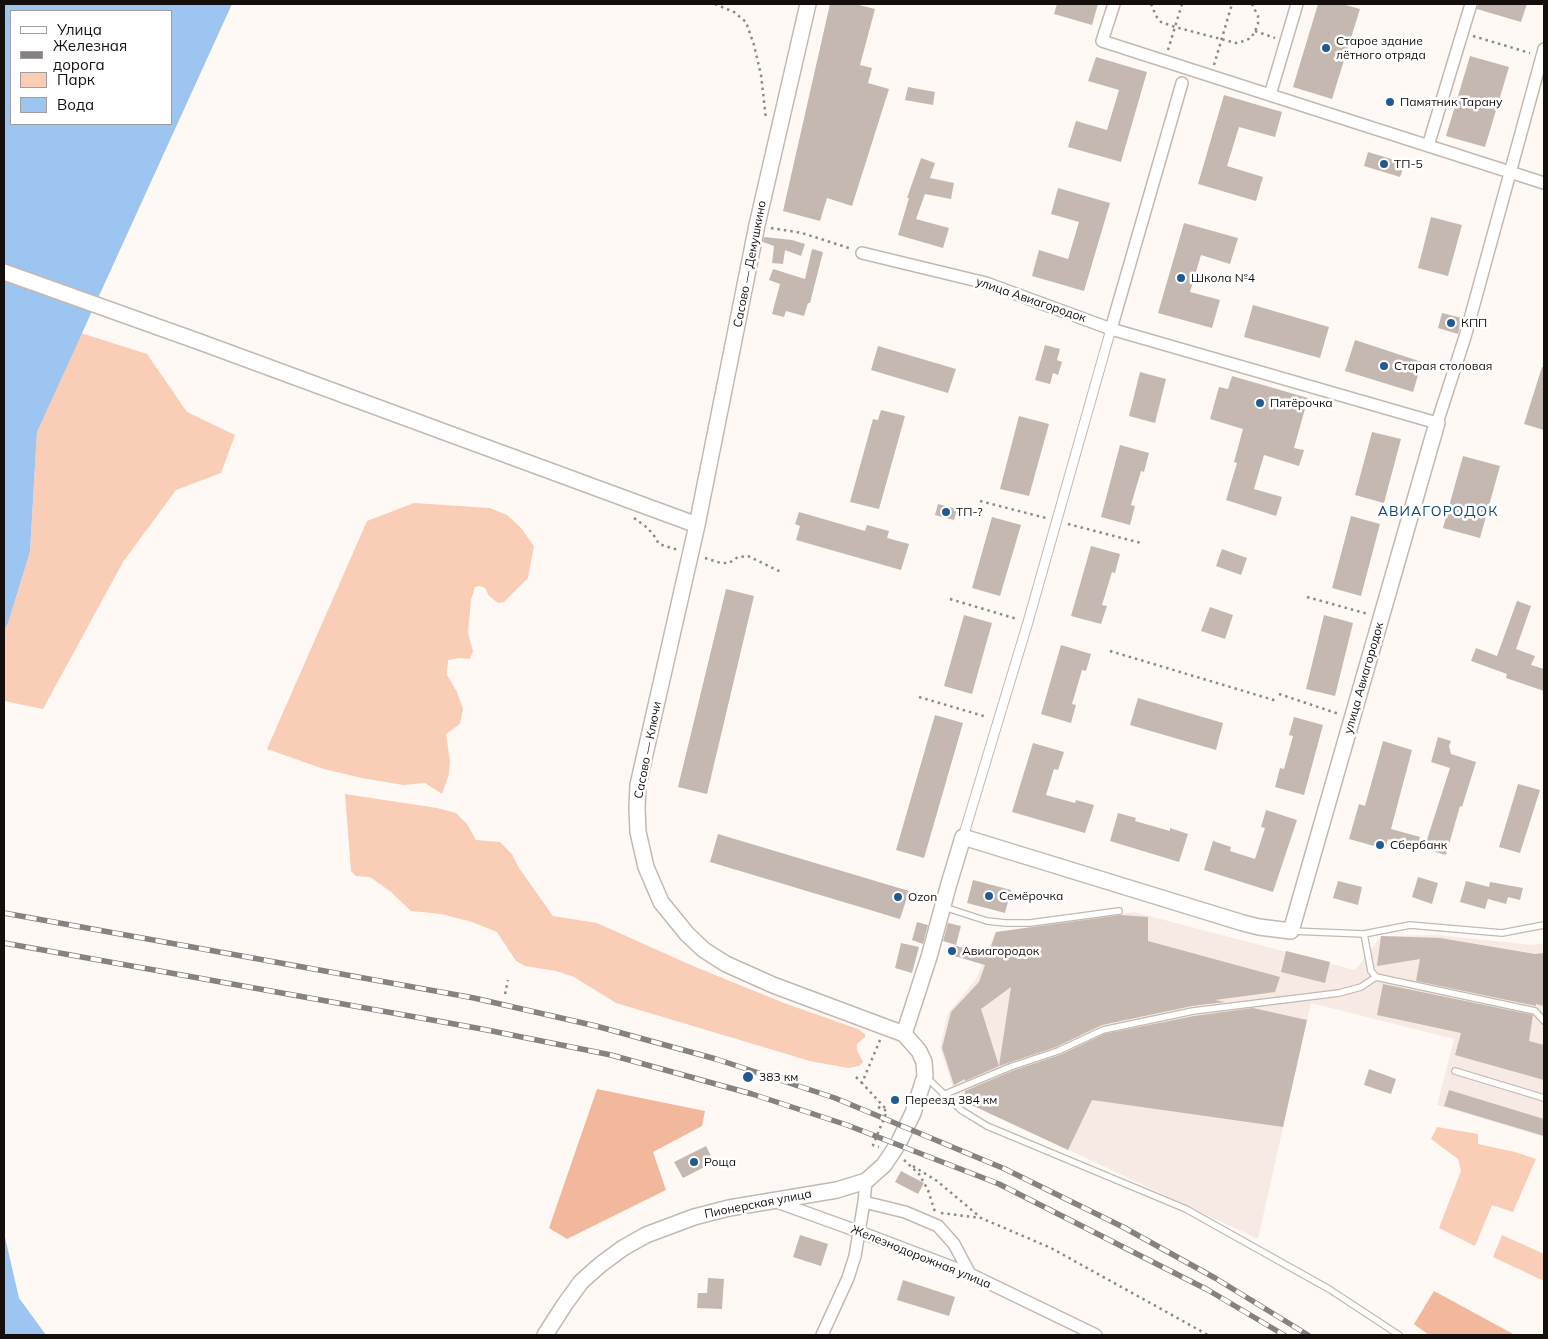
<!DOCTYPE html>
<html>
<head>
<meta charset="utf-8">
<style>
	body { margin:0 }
	#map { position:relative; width:1548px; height:1339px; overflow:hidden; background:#fff9f6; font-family:Mulish,sans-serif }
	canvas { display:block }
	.frame { position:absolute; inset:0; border:5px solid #140f0d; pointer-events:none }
	.legend { position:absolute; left:10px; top:10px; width:162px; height:115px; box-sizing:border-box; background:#fff; border:1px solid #a19f9e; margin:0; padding:6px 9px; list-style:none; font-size:15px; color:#140f0d }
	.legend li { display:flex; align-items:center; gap:10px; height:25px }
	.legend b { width:25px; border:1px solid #a19f9e }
</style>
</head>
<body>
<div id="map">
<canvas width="1548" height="1339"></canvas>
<div class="frame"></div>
<ul class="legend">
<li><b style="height:6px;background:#fff"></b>Улица</li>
<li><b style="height:6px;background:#87817f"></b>Железная дорога</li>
<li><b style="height:14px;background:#facdb6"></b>Парк</li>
<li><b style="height:14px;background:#9cc5f2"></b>Вода</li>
</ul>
</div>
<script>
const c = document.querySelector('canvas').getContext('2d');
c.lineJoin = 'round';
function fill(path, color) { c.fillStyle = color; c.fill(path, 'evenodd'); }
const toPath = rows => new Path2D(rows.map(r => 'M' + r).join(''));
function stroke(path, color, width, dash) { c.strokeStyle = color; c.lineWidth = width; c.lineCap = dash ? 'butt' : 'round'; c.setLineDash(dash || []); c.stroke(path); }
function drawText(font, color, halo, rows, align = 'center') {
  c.font = font + ' Mulish,sans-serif'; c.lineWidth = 5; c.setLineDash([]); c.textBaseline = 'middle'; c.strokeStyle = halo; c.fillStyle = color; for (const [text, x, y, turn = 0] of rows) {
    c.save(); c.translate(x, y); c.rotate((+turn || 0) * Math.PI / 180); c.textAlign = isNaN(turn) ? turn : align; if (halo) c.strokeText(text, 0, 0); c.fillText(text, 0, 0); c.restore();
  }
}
const built = toPath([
	[1134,912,1355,970,1381,936,1439,935,1533,945,1544,943,1544,1137,1437,1105,1454,1039,1311,1003,1258,1239,956,1097,940,1047,948,1013,976,979,995,932]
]);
const green = toPath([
	[81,333,147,354,187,412,235,435,221,473,176,490,123,562,43,709,4,701,4,631,8,623,30,552,37,432],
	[414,503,490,508,507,515,521,528,534,546,528,578,504,602,498,603,489,596,485,588,479,586,475,587,471,600,468,633,473,651,470,659,459,658,448,660,447,675,457,692,463,709,460,724,446,734,450,761,449,774,442,794,425,783,403,785,362,778,324,769,267,749,367,521],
	[345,794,437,808,456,813,467,824,476,840,500,842,512,854,519,868,553,916,597,923,693,966,784,1003,858,1029,865,1034,865,1037,857,1044,857,1050,863,1062,859,1066,848,1068,810,1061,616,1003,574,977,556,971,525,966,516,961,497,932,472,922,441,914,411,911,391,892,370,877,356,876,351,871],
	[1437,1127,1478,1134,1478,1144,1515,1152,1536,1159,1513,1212,1492,1205,1475,1246,1439,1228,1461,1171,1458,1159,1431,1139],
	[1502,1235,1544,1254,1544,1281,1493,1257]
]);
const forest = toPath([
	[597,1089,705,1111,702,1126,653,1152,666,1190,567,1239,549,1228],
	[1434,1291,1515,1335,1429,1335,1414,1324]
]);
const water = toPath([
	[4,4,232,4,37,432,30,552,8,623,4,631],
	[11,11,171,11,171,124,11,124],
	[4,1233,19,1298,46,1335,4,1335]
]);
const building = toPath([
	[830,4,855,4,875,9,860,65,872,68,868,83,889,89,852,206,827,198,820,221,783,211],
	[1057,4,1098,4,1092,25,1054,14],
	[1318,4,1342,4,1360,9,1332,99,1293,87],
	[1478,4,1527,4,1521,22,1477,9],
	[1470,56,1509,67,1485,147,1446,136],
	[1096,57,1147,72,1121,162,1068,147,1076,121,1107,130,1119,90,1088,81],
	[908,87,935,92,933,105,905,100],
	[1224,95,1282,112,1275,137,1239,127,1227,166,1263,177,1256,201,1198,184],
	[1368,152,1405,163,1400,177,1364,166],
	[921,158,935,163,930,178,954,183,951,199,925,194,916,219,949,228,943,248,898,235,909,198,907,198],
	[1058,188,1110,203,1084,291,1032,276,1039,250,1068,259,1079,222,1051,214],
	[1431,217,1462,225,1448,276,1418,268],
	[1184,223,1238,238,1230,264,1201,255,1190,292,1220,300,1212,328,1158,313],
	[764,237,792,240,805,244,801,256,785,250,783,264,772,263,774,246,763,242],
	[812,249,823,252,810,303,808,303,804,316,786,311,784,317,772,314,780,284,769,280,773,269,805,279],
	[1253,305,1329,327,1320,358,1244,337],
	[1442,313,1462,318,1458,334,1438,328],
	[1355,340,1422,362,1413,392,1345,371],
	[1045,345,1060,349,1057,360,1062,362,1058,375,1053,373,1050,384,1035,380],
	[878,346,956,369,948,393,871,370],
	[1542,367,1544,367,1544,430,1524,424],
	[1140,372,1166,379,1155,423,1129,416],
	[1232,376,1308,398,1294,448,1304,450,1299,466,1264,455,1254,489,1282,497,1276,516,1226,500,1237,463,1234,462,1243,429,1210,419,1219,387,1228,389],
	[881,410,905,416,879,509,850,502,873,419,878,420],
	[1019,416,1049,424,1029,496,1000,489],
	[1372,432,1401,439,1384,503,1355,495],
	[1120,445,1149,453,1144,472,1141,471,1131,505,1135,506,1130,525,1101,517],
	[1463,456,1500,466,1480,538,1443,528],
	[938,504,957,509,954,520,935,515],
	[799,512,865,531,867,525,889,531,887,538,909,544,901,570,796,540,800,526,795,524],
	[1351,516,1380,524,1361,596,1332,588],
	[992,517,1021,525,1000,596,972,588],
	[1091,546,1120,554,1115,573,1112,572,1102,605,1107,606,1101,624,1071,616],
	[1222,549,1247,558,1241,575,1216,566],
	[726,589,754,596,707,794,678,787],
	[1517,601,1531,606,1516,649,1535,656,1531,665,1544,669,1544,691,1506,678,1507,674,1471,661,1476,648,1497,656],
	[1210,607,1233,615,1225,639,1201,631],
	[964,615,992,623,972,694,944,686],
	[1324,615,1353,623,1335,696,1306,689],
	[1061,645,1091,654,1086,671,1082,670,1072,704,1076,705,1071,723,1041,714],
	[1138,698,1223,723,1216,750,1130,725],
	[935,715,963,723,924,858,896,850],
	[1294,717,1323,725,1304,795,1275,787,1280,768,1284,769,1293,736,1289,735],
	[1438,737,1451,741,1449,746,1451,754,1476,762,1462,807,1460,806,1446,855,1424,849,1450,768,1431,762],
	[1383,741,1412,750,1391,829,1420,837,1417,847,1388,839,1385,849,1349,839,1359,804,1365,806],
	[1033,743,1064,752,1058,770,1054,769,1046,795,1075,803,1076,800,1094,805,1085,833,1012,812],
	[1518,784,1540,790,1520,853,1499,847],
	[1266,810,1297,820,1273,892,1204,870,1213,841,1231,847,1230,851,1255,859,1265,828,1261,827],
	[1118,813,1136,818,1135,821,1170,831,1170,828,1188,834,1179,862,1110,841],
	[718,834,909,891,900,919,710,862],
	[1418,877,1438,883,1432,904,1412,897],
	[973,880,1011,890,1005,913,967,903],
	[1338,881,1362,887,1358,905,1333,898],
	[1466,881,1489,887,1490,882,1523,888,1520,900,1508,897,1506,904,1488,899,1485,909,1460,902],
	[1121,915,1148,917,1148,941,1280,977,1275,992,1215,1000,1225,1002,1192,1006,1102,1025,1056,1047,999,1066,1011,987,981,1009,999,1066,965,1081,965,1079,954,1085,942,1048,951,1012,979,982,985,965,951,955,953,945,988,955,996,932],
	[917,922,928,925,923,944,912,940],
	[948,923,961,926,956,945,943,941],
	[1381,936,1440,938,1535,954,1544,953,1544,1006,1536,1004,1536,1006,1416,981,1420,959,1377,966],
	[901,943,919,947,912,973,895,968],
	[1286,951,1330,962,1325,983,1281,972],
	[1383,984,1533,1015,1529,1041,1544,1045,1544,1080,1455,1055,1461,1033,1377,1015],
	[1253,1008,1307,1020,1283,1127,1092,1100,1068,1150,965,1102,965,1091,1012,1071,1060,1055,1104,1034,1194,1016],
	[1369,1069,1396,1079,1391,1094,1364,1085],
	[1449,1090,1544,1119,1544,1136,1444,1106],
	[706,1146,714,1162,683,1178,674,1162],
	[901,1171,924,1183,918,1194,895,1182],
	[800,1235,828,1244,821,1266,793,1257],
	[708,1278,724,1279,722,1309,697,1308,698,1293,707,1293],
	[903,1280,955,1297,949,1316,897,1300]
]);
const path = toPath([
	[715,4,734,12,746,22,754,45,761,75,766,119],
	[1151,4,1156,16,1161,22,1175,27,1236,43,1244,41,1251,38,1255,31,1258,24,1258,16,1252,4],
	[1255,31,1275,38],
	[1473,36,1530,53],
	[1168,50,1182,4],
	[1214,65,1232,4],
	[771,228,802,233,852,249],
	[980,501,1046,518],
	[634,518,645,526,653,534,659,544,678,550],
	[1068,524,1141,543],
	[705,558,721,563,729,563,738,557,748,556,781,572],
	[1307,597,1368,614],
	[950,599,1017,619],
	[1110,651,1277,701],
	[1279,694,1339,714],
	[919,697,987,717],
	[505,994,508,980],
	[880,1040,862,1083,886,1109],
	[856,1077,862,1083],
	[878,1107,887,1111,873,1145,879,1147],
	[904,1160,919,1174,928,1190,935,1212],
	[913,1166,937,1181,980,1217],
	[941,1213,981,1218,1051,1248,1208,1335]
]);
const service = toPath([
	[944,907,987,921,1006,923,1030,923,1119,911],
	[1291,931,1364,934,1410,925,1502,933,1544,925],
	[1364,934,1371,971,1376,977,1535,1011,1544,1021],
	[1455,1071,1544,1098],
	[927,1078,961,1110,987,1126,1186,1209,1329,1289,1399,1335],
	[943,1095,1010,1067,1058,1051,1103,1030,1193,1011,1339,993,1361,987,1376,977]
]);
const pedestrian = toPath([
	[963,837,1028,622,1111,329]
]);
const minor = toPath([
	[1114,4,1102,41,1544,183],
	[1270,95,1297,4],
	[1428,146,1471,4],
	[862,253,986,283,1111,329,1437,423,1465,337,1544,49],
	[1111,329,1182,83],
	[774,1201,860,1232,970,1274,1096,1335],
	[864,1202,905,1212,938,1226,954,1244,970,1274],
	[822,1335,848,1278,855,1256,864,1202,866,1181]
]);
const tertiary = toPath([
	[4,272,200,342,697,525],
	[904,1034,929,957,948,887,963,837,1243,923,1259,927,1291,931,1437,423],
	[545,1335,565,1304,581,1282,600,1265,623,1248,646,1235,694,1217,729,1208,837,1190,866,1181,884,1165,898,1144,913,1113,925,1076,924,1062,919,1051,904,1034,773,985,726,964,704,950,687,934,661,902,646,867,638,832,637,808,638,785,697,525,757,225,808,4]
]);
const rail = toPath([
	[4,913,474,998,596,1026,716,1059,835,1098,1005,1169,1123,1227,1215,1278,1308,1335],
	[4,943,482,1029,611,1055,752,1094,847,1125,999,1184,1208,1290,1284,1335]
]);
const markers = [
	[1326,48,5,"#215a91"],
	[1390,102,5,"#215a91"],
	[1384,164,5,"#215a91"],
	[1181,278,5,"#215a91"],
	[1451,323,5,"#215a91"],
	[1384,366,5,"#215a91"],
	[1260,403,5,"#215a91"],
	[946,512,5,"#215a91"],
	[1380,845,5,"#215a91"],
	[989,896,5,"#215a91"],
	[898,897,5,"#215a91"],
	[952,951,5,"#215a91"],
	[748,1077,6,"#215a91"],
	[895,1100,5,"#215a91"],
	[694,1162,5,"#215a91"]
];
const poiNames = [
	["Старое здание",1336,41],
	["лётного отряда",1336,55],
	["Памятник Тарану",1400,102],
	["ТП-5",1394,164],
	["Школа №4",1191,278],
	["КПП",1461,323],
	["Старая столовая",1394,366],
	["Пятёрочка",1270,403],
	["ТП-?",956,512],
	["Сбербанк",1390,845],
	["Семёрочка",999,896],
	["Ozon",908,897],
	["Авиагородок",962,951],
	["383 км",759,1077],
	["Переезд 384 км",905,1100],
	["Роща",704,1162]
];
const streetNames = [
	["Сасово — Демушкино",750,264,-79],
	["улица Авиагородок",1031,300,19],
	["улица Авиагородок",1364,678,-74],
	["Сасово — Ключи",648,750,-79],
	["Пионерская улица",758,1204,-11],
	["Железнодорожная улица",921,1257,22]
];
const neighbourhoodNames = [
	["АВИАГОРОДОК",1438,512]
];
fill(built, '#f7eae4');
fill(green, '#facdb6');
fill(forest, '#f2b89b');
fill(water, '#9cc5f2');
fill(building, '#c5b8b1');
stroke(service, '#c5b8b1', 8);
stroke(pedestrian, '#c5b8b1', 11);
stroke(minor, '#c5b8b1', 14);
stroke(tertiary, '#c5b8b1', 18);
stroke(path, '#8f8987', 2.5, [2.5, 4]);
stroke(service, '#fff', 5.5);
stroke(pedestrian, '#fff', 9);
stroke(minor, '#fff', 11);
stroke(tertiary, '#fff', 15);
stroke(rail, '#87817f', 5.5);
stroke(rail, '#fff', 4, [11]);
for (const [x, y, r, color] of markers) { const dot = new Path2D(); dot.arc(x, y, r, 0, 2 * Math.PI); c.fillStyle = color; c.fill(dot); stroke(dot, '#fff', 2); }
drawText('12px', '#140f0d', '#fff', poiNames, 'left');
drawText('12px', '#140f0d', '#fff', streetNames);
c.letterSpacing = '1px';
drawText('14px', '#13487a', '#fff', neighbourhoodNames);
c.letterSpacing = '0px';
</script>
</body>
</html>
